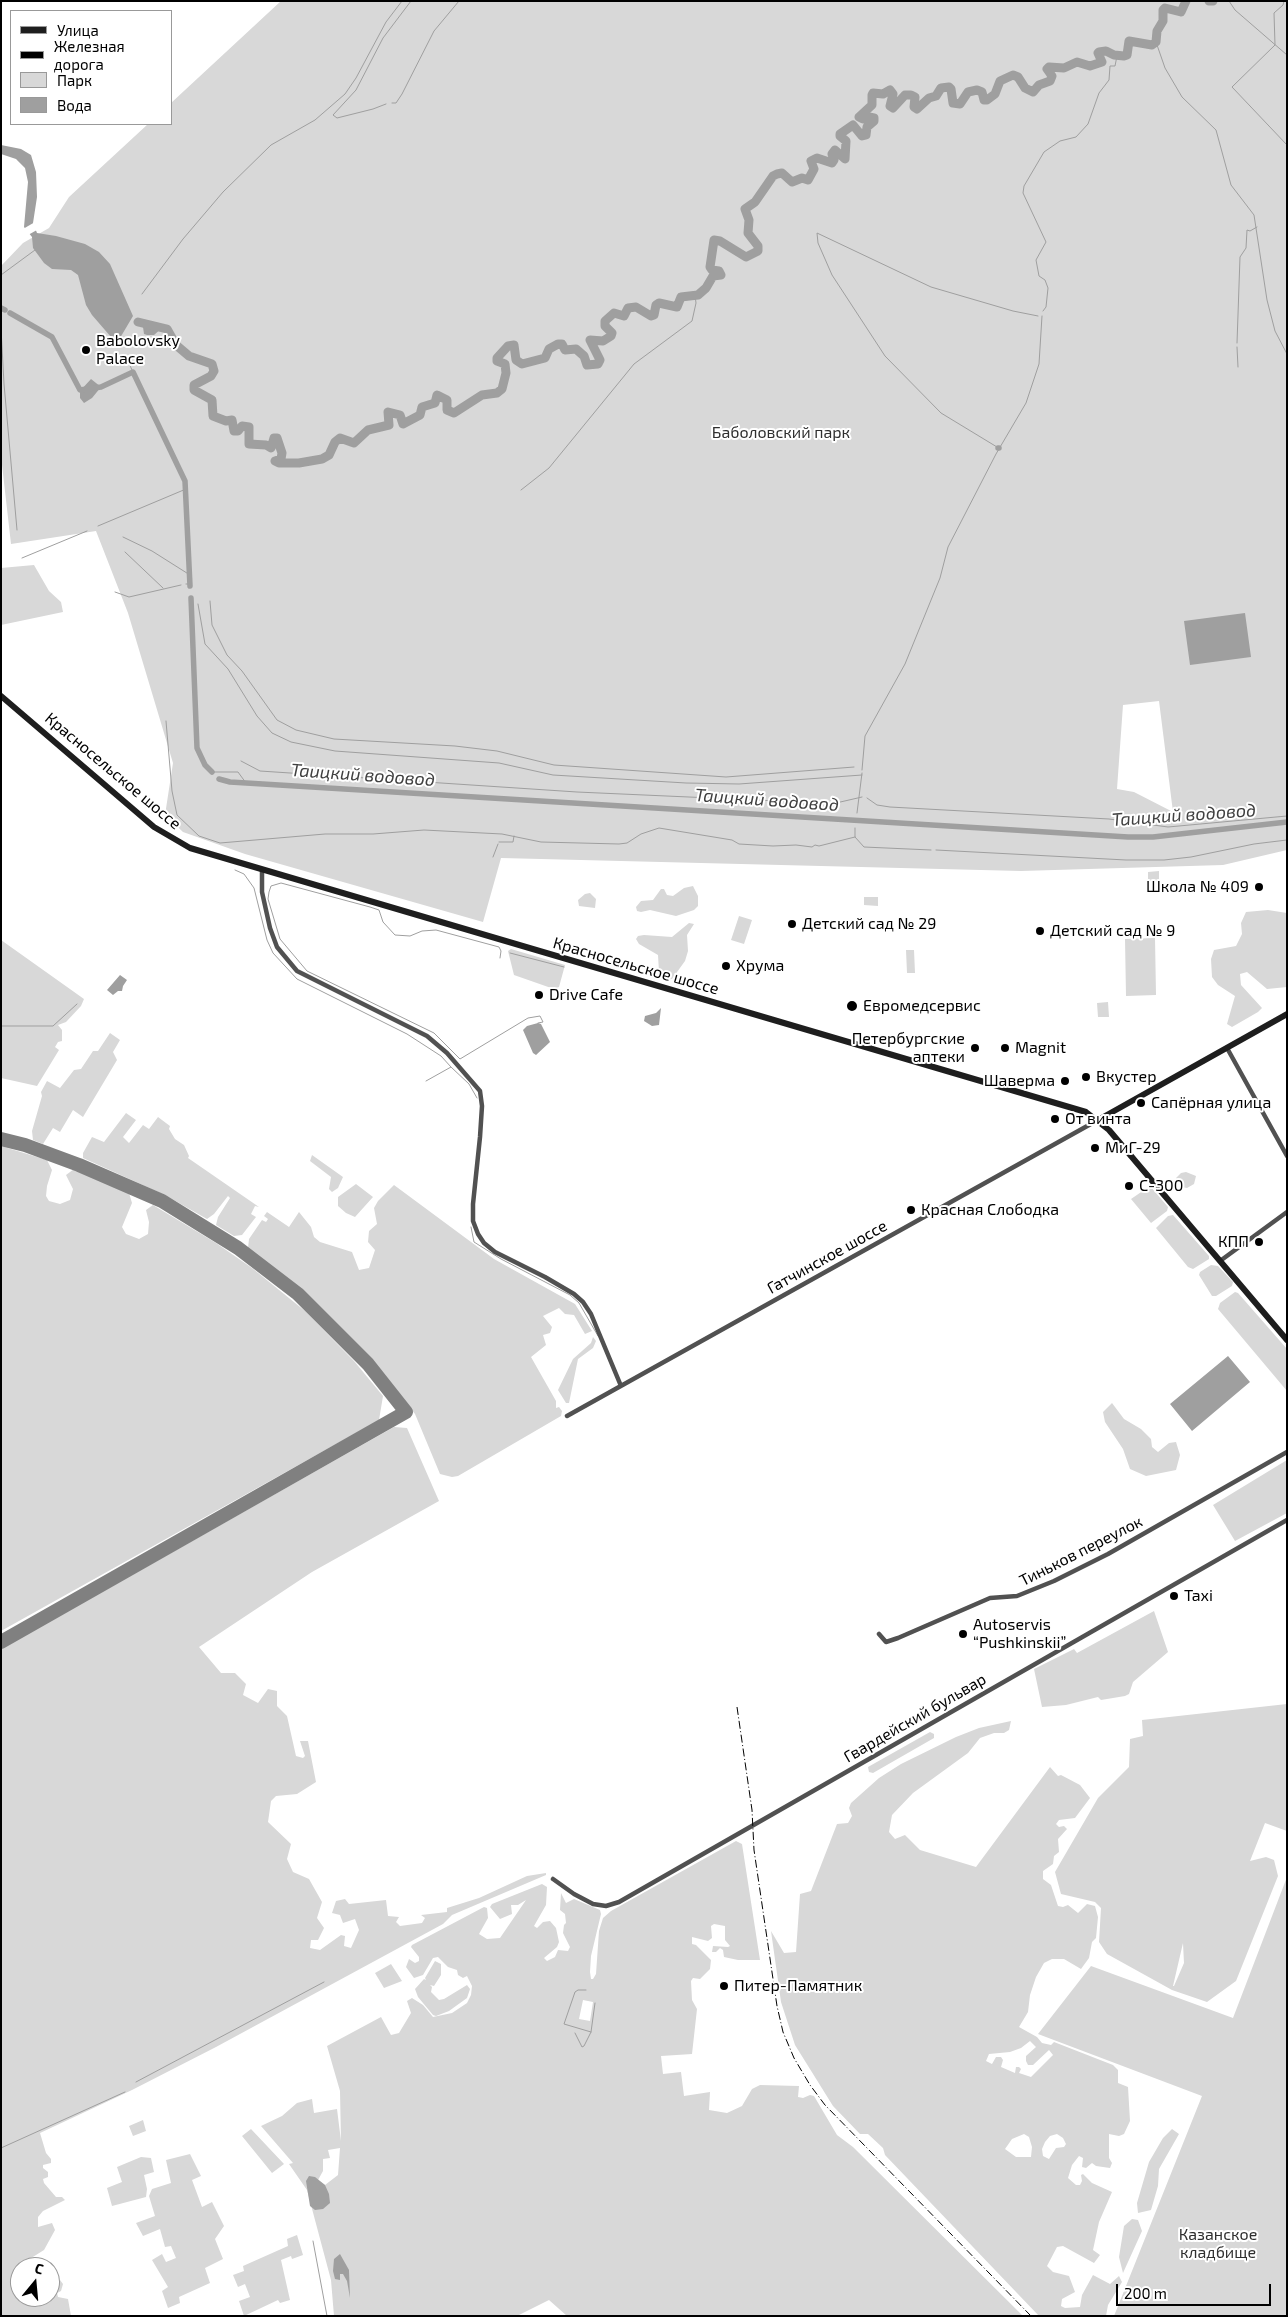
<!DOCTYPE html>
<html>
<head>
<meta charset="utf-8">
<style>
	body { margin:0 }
	#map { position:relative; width:1288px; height:2317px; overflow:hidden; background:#fff; font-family:"Exo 2",sans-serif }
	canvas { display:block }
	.frame { position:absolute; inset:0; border:2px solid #000; pointer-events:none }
	.legend { position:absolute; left:10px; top:10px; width:162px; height:115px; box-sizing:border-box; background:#fff; border:1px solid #999; margin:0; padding:6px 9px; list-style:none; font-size:15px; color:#000 }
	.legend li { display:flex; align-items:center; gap:10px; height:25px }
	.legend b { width:25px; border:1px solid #999 }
	.north { position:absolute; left:10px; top:2257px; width:50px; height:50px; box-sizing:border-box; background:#fff; border:1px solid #999; border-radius:50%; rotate:17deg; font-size:14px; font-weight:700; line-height:20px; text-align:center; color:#000 }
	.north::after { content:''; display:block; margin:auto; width:18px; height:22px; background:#000; clip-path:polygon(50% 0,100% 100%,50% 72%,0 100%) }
	.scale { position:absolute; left:1116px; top:2284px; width:155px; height:22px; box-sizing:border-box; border:2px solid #000; border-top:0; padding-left:6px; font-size:15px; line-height:18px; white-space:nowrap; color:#000; -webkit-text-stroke:4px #fff; paint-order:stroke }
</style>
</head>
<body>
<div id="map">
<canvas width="1288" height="2317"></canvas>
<div class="frame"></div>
<ul class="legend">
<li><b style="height:6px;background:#1e1e1e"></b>Улица</li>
<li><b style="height:6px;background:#000"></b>Железная дорога</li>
<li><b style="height:14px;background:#d8d8d8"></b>Парк</li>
<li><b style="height:14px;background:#9f9f9f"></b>Вода</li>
</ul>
<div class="north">С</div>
<div class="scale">200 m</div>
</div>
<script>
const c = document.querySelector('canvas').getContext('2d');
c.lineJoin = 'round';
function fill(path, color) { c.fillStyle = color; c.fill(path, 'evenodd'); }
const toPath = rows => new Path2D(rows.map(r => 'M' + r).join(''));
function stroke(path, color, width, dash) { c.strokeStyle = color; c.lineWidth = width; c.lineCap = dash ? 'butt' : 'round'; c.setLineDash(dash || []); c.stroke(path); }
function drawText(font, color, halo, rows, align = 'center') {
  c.font = font + ' "Exo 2",sans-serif'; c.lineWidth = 4; c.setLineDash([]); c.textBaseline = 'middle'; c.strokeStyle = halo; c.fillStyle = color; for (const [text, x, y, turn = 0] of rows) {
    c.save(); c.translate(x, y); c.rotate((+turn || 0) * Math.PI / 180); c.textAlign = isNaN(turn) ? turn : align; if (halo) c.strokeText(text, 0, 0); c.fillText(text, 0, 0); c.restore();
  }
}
const green = toPath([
	[281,1,1287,1,1287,850,1223,865,1021,871,501,858,483,922,245,854,183,832,165,815,173,763,128,613,96,531,11,544,1,456,1,266,23,243,49,228,69,197,148,124,171,124,171,103],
	[1159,701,1173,812,1134,792,1117,789,1123,705],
	[34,565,49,591,61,602,63,612,1,625,1,568],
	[1159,871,1159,889,1148,890,1148,872],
	[693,886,698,896,698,906,694,910,676,916,650,910,641,912,637,911,636,907,641,901,653,900,661,889,664,889,667,895,673,896,684,888],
	[590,893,596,899,595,908,579,906,578,900,585,894],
	[864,897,878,897,878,906,864,905],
	[1268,910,1287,913,1287,987,1267,989,1247,972,1240,974,1241,985,1262,1008,1258,1012,1232,1027,1227,1024,1235,996,1218,985,1212,977,1211,959,1214,950,1236,946,1242,934,1241,923,1246,912],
	[739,916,752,920,744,944,731,940],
	[689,923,694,924,687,935,688,951,685,961,672,979,665,980,659,972,658,955,639,944,636,939,638,936,644,935,672,937],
	[1155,938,1156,995,1126,996,1125,939],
	[1,940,84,999,81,1006,66,1022,58,1025,62,1030,62,1041,58,1042,55,1047,59,1050,37,1086,1,1078],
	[511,949,565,965,559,987,554,989,514,975,508,951],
	[906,950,914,950,915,973,907,973],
	[1108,1002,1109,1017,1098,1017,1097,1003],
	[110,1033,120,1040,113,1052,117,1060,83,1117,73,1110,60,1132,53,1128,43,1144,33,1140,32,1131,42,1096,41,1092,47,1081,60,1088,74,1070,81,1069,93,1051,98,1051],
	[126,1113,136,1120,123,1137,129,1143,143,1125,149,1129,158,1117,170,1126,169,1129,175,1139,184,1145,189,1156,188,1158,259,1207,255,1206,251,1214,256,1217,242,1235,234,1236,216,1225,218,1217,230,1198,228,1196,214,1214,207,1219,165,1195,83,1158,83,1153,92,1137,104,1142],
	[1,1146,47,1160,52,1170,47,1186,46,1196,49,1201,60,1204,70,1200,73,1189,66,1175,74,1169,119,1187,129,1193,132,1203,122,1227,126,1234,139,1239,148,1234,149,1222,146,1210,153,1205,216,1243,252,1268,305,1311,354,1361,383,1396,379,1420,1,1631],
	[312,1155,343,1177,338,1188,332,1192,329,1189,331,1177,310,1161],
	[1186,1172,1196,1176,1194,1184,1187,1188,1182,1187,1176,1178,1181,1173],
	[356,1184,373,1197,355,1217,346,1213,338,1206,338,1197],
	[394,1185,494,1259,575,1304,592,1331,585,1334,574,1315,565,1314,559,1308,543,1316,552,1327,550,1333,543,1335,546,1345,531,1357,556,1401,556,1408,559,1407,562,1411,561,1416,458,1476,452,1477,440,1474,415,1414,369,1356,312,1299,248,1248,249,1239,262,1220,266,1222,268,1219,264,1216,267,1212,289,1227,299,1212,311,1227,314,1237,320,1242,352,1252,359,1270,369,1268,375,1250,368,1242,369,1231,377,1224,374,1208,378,1201],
	[1150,1186,1168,1207,1167,1211,1151,1223,1131,1199],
	[1173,1215,1209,1256,1209,1259,1193,1269,1188,1267,1156,1228,1168,1216],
	[1211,1265,1218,1266,1233,1282,1232,1286,1216,1296,1212,1296,1199,1275,1200,1272],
	[1235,1292,1238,1293,1287,1349,1287,1391,1218,1309,1220,1303],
	[593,1337,596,1341,593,1348,578,1359,569,1403,566,1403,558,1390,573,1359,591,1343],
	[1112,1403,1124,1419,1141,1429,1151,1439,1152,1447,1158,1452,1169,1443,1176,1442,1180,1455,1176,1470,1146,1476,1130,1469,1123,1449,1105,1422,1103,1412],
	[394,1427,407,1428,439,1501,312,1572,199,1647,221,1673,235,1673,246,1684,243,1695,258,1703,268,1689,277,1691,277,1706,287,1716,296,1756,303,1758,305,1756,300,1741,308,1741,316,1782,297,1794,276,1796,271,1801,268,1822,291,1844,287,1859,293,1872,309,1879,322,1902,317,1918,324,1928,318,1940,311,1940,310,1948,320,1950,341,1935,345,1936,344,1946,351,1948,359,1930,355,1919,343,1923,340,1915,332,1913,336,1901,345,1899,349,1904,386,1900,388,1916,399,1917,396,1922,400,1926,422,1923,425,1918,421,1915,447,1912,447,1908,479,1898,527,1876,546,1873,546,1875,452,1915,443,1924,216,2047,132,2090,40,2133,46,2153,51,2159,51,2163,43,2165,43,2168,48,2172,48,2177,43,2179,44,2183,56,2197,62,2197,65,2200,43,2211,38,2217,38,2227,52,2223,55,2230,44,2250,28,2260,24,2267,20,2267,20,2297,50,2297,50,2283,60,2280,63,2284,61,2291,57,2293,58,2297,68,2299,71,2316,1,2316,1,1649],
	[1287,1460,1287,1513,1235,1541,1213,1505],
	[1154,1611,1168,1652,1133,1682,1129,1694,1125,1696,1101,1700,1098,1697,1066,1705,1042,1707,1034,1669,1074,1649,1077,1653],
	[1287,1704,1287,1831,1265,1823,1250,1861,1266,1857,1274,1860,1278,1876,1236,1981,1207,2002,1172,1990,1107,1954,1099,1942,1101,1908,1095,1902,1061,1894,1055,1872,1098,1798,1129,1767,1130,1739,1143,1736,1142,1720],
	[1183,1943,1184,1963,1174,1986,1173,1986],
	[1011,1721,1009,1730,1004,1733,994,1733,980,1738,968,1753,913,1793,892,1815,889,1832,895,1839,905,1835,920,1850,976,1867,1050,1767,1058,1776,1061,1775,1080,1785,1090,1798,1075,1818,1059,1820,1056,1824,1059,1827,1064,1826,1067,1829,1058,1839,1059,1852,1054,1856,1053,1864,1043,1871,1043,1879,1051,1885,1058,1906,1063,1907,1068,1905,1078,1913,1087,1904,1095,1906,1098,1917,1096,1938,1092,1942,1089,1958,1081,1969,1064,1959,1052,1959,1044,1963,1036,1977,1030,1995,1028,2012,1019,2027,1037,2037,1042,2043,1051,2045,1054,2042,1113,2065,1118,2070,1118,2083,1128,2087,1130,2121,1124,2134,1119,2136,1109,2134,1109,2158,1112,2163,1110,2168,1096,2166,1092,2163,1086,2168,1082,2167,1083,2158,1079,2156,1072,2165,1068,2178,1076,2185,1080,2185,1082,2181,1081,2175,1083,2174,1092,2183,1112,2192,1099,2222,1093,2250,1100,2255,1094,2263,1063,2246,1057,2247,1047,2266,1053,2272,1069,2276,1075,2292,1062,2299,1061,2306,1065,2308,1080,2307,1082,2295,1093,2275,1110,2284,1119,2276,1122,2282,1108,2305,1106,2316,1039,2316,885,2155,883,2148,868,2134,860,2134,833,2106,795,2045,781,2002,771,1931,784,1953,796,1952,800,1894,811,1891,837,1824,848,1823,852,1816,849,1808,851,1803,879,1778,901,1764,956,1737,979,1728],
	[1030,2041,1036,2047,1026,2056,1026,2061,1028,2065,1033,2065,1049,2050,1053,2055,1031,2077,1019,2073,1021,2069,1019,2067,1016,2067,1015,2073,1001,2067,1003,2060,1001,2057,996,2057,992,2064,986,2061,989,2054,1010,2052,1021,2048],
	[1024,2134,1029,2137,1032,2147,1031,2157,1016,2157,1005,2149,1012,2139],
	[1057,2134,1063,2138,1066,2144,1064,2147,1056,2148,1049,2159,1043,2156,1042,2149,1045,2142,1050,2136],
	[930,1732,934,1734,934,1738,873,1773,869,1772,868,1767],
	[736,1841,742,1844,760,1960,738,1960,724,1957,723,1950,720,1948,716,1952,712,1952,713,1946,728,1947,730,1946,725,1940,725,1926,714,1924,711,1926,712,1938,708,1941,692,1937,692,1944,696,1945,711,1960,710,1969,700,1979,693,1978,691,1981,692,2000,697,2009,692,2054,661,2056,663,2074,681,2072,684,2096,710,2092,709,2110,727,2113,742,2106,752,2089,760,2085,799,2086,798,2097,803,2098,810,2095,814,2096,837,2135,853,2147,1023,2316,567,2316,549,2300,517,2316,334,2316,331,2280,307,2190,289,2164,293,2163,261,2126,282,2116,297,2103,312,2099,314,2113,337,2109,341,2141,340,2091,327,2046,381,2017,391,2035,399,2033,411,2013,407,2001,412,1998,423,2005,433,2017,452,2013,467,2003,471,1995,472,1986,467,1976,463,1978,458,1975,457,1970,448,1967,438,1957,433,1958,423,1975,414,1978,406,1967,409,1959,415,1963,419,1961,419,1957,411,1947,412,1945,484,1907,487,1908,488,1918,479,1934,487,1939,500,1938,526,1900,518,1905,511,1905,512,1914,500,1919,490,1907,492,1904,542,1884,547,1887,546,1905,534,1926,537,1928,543,1922,550,1921,556,1928,559,1942,557,1947,544,1958,547,1961,555,1957,558,1950,568,1951,570,1947,563,1933,564,1925,566,1923,565,1914,560,1910,561,1893,566,1903,574,1899,600,1910,601,1914,591,1956,590,1972,591,1979,593,1979,596,1974,599,1931,603,1918,611,1911],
	[583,2000,593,2002,590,2021,579,2019],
	[340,2148,338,2175,325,2185,318,2180,323,2171,323,2159,330,2158,328,2150],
	[1287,1877,1287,2316,1114,2316,1202,2096,1038,2034,1091,1966,1233,2018],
	[435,1961,441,1964,441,1975,434,1986,430,1985,432,1987,431,1992,439,2000,444,1999,467,1985,470,1989,467,1998,449,2011,436,2016,433,2015,418,1997,415,1989,424,1979,426,1980,425,1978],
	[391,1964,402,1981,384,1988,375,1973],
	[143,2120,146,2131,133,2136,129,2126],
	[251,2129,284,2164,272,2173,242,2136],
	[1172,2129,1179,2134,1159,2169,1158,2186,1151,2210,1138,2213,1137,2203,1149,2162,1163,2138],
	[190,2154,201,2176,192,2180,202,2207,212,2202,224,2226,215,2239,223,2259,205,2268,210,2283,179,2297,180,2303,168,2308,162,2291,168,2287,152,2260,162,2254,166,2262,176,2258,171,2246,165,2247,160,2229,143,2236,136,2223,155,2216,149,2196,152,2189,171,2183,166,2160],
	[141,2157,151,2158,154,2172,144,2175,147,2189,146,2197,112,2206,107,2188,122,2182,117,2167],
	[1132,2219,1138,2220,1142,2231,1123,2273,1119,2257,1124,2226],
	[297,2235,303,2255,292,2259,291,2256,281,2260,290,2300,280,2303,278,2300,244,2316,239,2301,250,2297,245,2284,238,2287,233,2275,244,2271,243,2266,288,2246,287,2239]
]);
const water = toPath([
	[1,145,21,149,31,155,36,172,37,197,33,223,37,233,56,236,85,244,99,252,110,264,133,316,120,338,111,337,92,315,86,305,78,275,71,270,52,269,44,263,33,248,32,237,24,227,28,182,25,168,16,159,1,154],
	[139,321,151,321,163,327,154,335,147,335,144,334,143,327,138,324],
	[91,379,101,387,92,398,84,403,80,398,80,391],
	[1245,613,1251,657,1190,665,1184,621],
	[120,975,127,980,123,986,122,991,118,991,113,995,107,990],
	[661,1008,659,1025,652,1026,644,1021,645,1016,656,1013],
	[538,1023,541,1024,550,1042,536,1055,533,1053,523,1030,527,1026],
	[1228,1356,1250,1382,1192,1431,1170,1404],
	[309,2176,315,2177,325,2185,329,2194,330,2203,323,2209,315,2210,310,2206,306,2181],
	[340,2254,349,2270,350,2298,347,2281,343,2274,340,2274,340,2280,335,2279,333,2271,334,2259]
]);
const pier = toPath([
	[35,222,37,230,28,235,23,229]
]);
const stream = toPath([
	[1229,1,1235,10,1287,55],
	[1284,1,1283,5,1274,13,1275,45,1232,87,1287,145],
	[1156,42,1165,68,1182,97,1216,130,1231,185,1254,215,1267,300,1275,331,1287,354],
	[392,103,396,103,402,94,434,31,459,1],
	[386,104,373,109,337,118,333,115,356,90,383,38,411,1],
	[1,275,35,250],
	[142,294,183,239,223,192,271,145,315,120,345,94,356,78,386,22,402,1],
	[1043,311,1046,307,1048,288,1045,280,1039,276,1036,260,1046,242,1023,193,1024,186,1044,152,1060,141,1076,137,1088,124,1099,93,1109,80,1110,66,1115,66,1117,56],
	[1,328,4,384,17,530],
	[1237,343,1240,257,1246,248,1247,230,1250,231,1257,227],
	[1237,347,1238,367],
	[125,355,133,372],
	[997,447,941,413,885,356,832,275,818,243,817,233,931,287,1013,311,1038,316],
	[521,490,549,468,634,364,692,321,696,303,695,295],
	[98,526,186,489],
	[123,537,152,551,190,575],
	[125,552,163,588],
	[22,558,87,531],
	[186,584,190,584],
	[115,592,129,597,181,585],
	[210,601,212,625,227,655,242,671,277,720,296,730,334,739,455,746,497,751,554,765,726,777,854,767],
	[198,604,205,644,228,669,257,716,272,733,291,742,335,751,499,763,553,775,686,783,739,784,862,775],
	[166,721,172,791,177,815,199,836,220,843,325,834,373,834,424,830,502,834,541,842,619,844,627,843,641,834,659,828,732,840,739,844,773,846,796,845,812,847,815,845,819,846,855,837],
	[241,761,260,771,577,792,823,803,836,803,862,797],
	[862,770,865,736,905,664,940,578,948,547,996,454,1026,403,1039,364,1042,316],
	[212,772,238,772,246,783],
	[867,798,877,805,890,807,1109,819,1168,827,1287,816],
	[857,813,862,773],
	[855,828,855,837,864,847,931,850],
	[499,842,513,842,514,836],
	[936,850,1126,860,1164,860,1191,857,1254,844,1287,840],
	[493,857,498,844],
	[235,870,244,874,254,888,267,940,273,953,297,979,407,1034,441,1056,451,1067],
	[510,953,564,967],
	[500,958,501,951,499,947,436,930,422,931,410,936,395,935,383,922,379,910,370,907,281,883,271,886,269,892,268,899,280,939,307,971,434,1033,460,1059,528,1018,540,1016,543,1022,538,1023],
	[1,1026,53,1026,77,1004],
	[426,1081,451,1067,469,1084,477,1098],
	[471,1227,474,1242,501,1259,570,1295,579,1303,598,1336],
	[586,1990,578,1990,575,1992,564,2024,591,2032],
	[575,2033,582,2047,584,2046,591,2032,595,2003],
	[136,2082,324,1982],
	[1,2148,125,2092],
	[313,2241,327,2316]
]);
const canal = toPath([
	[1,308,5,310],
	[10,313,52,337,80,390,101,387,133,372,185,481,190,586],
	[998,448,999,448],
	[191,598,197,748,205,765,212,772],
	[219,779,230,782,1128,837,1153,837,1287,822]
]);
const river = toPath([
	[1209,1,1213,1],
	[138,322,167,329,176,345,189,356,212,364,214,371,211,376,194,385,194,390,212,400,213,416,226,421,232,420,234,431,238,431,242,426,249,427,249,444,266,445,271,448,274,438,277,438,282,453,281,459,275,461,279,463,299,463,322,459,329,455,335,442,340,438,354,443,368,430,389,425,388,412,400,415,403,424,420,415,422,407,435,403,437,395,447,400,447,410,454,413,482,395,497,393,502,389,506,373,505,364,497,361,497,358,508,346,514,345,516,360,522,364,545,358,549,349,558,344,562,344,565,350,576,349,584,356,587,365,598,364,600,360,590,340,603,341,611,336,612,333,605,326,605,321,614,313,624,316,628,308,636,307,651,316,654,315,656,305,659,303,677,307,681,297,698,295,706,288,713,276,721,275,719,271,712,270,710,267,714,240,720,241,746,257,758,251,758,246,748,233,749,220,745,209,755,202,773,176,777,174,782,173,792,182,802,178,808,180,814,169,811,161,817,158,832,163,834,160,832,154,835,150,845,159,846,141,840,136,840,134,853,125,862,136,866,135,867,127,874,121,874,118,869,117,863,119,859,117,872,105,872,95,873,93,883,94,890,90,893,94,890,106,893,108,905,95,911,95,915,97,914,107,917,109,929,98,936,96,941,88,949,87,951,89,953,103,960,104,968,92,977,90,982,92,984,100,987,100,995,94,1000,81,1013,75,1018,77,1025,88,1033,92,1039,85,1050,81,1052,76,1047,69,1049,67,1064,68,1077,62,1090,66,1102,62,1098,53,1099,52,1106,51,1114,55,1124,56,1127,55,1129,41,1152,45,1156,42,1157,31,1163,21,1163,10,1165,8,1181,12,1186,1]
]);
const taxiway = toPath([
	[1,1139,25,1145,79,1165,162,1201,238,1248,298,1294,368,1364,406,1412,1,1642]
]);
const street = toPath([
	[262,871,262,892,270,928,277,947,297,971,427,1036,447,1053,480,1091,482,1106,480,1137,473,1204,473,1221,478,1234,484,1243,495,1252,545,1277,574,1294,583,1302,591,1314,621,1386],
	[1227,1048,1287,1156],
	[1220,1261,1287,1212],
	[567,1416,1098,1120],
	[879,1634,886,1642,898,1638,990,1598,1017,1596,1054,1581,1108,1554,1287,1452],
	[553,1879,574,1894,593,1904,606,1906,619,1902,1287,1520]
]);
const secondary = toPath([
	[1,696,154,827,190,848,1086,1112,1109,1130,1287,1340],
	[1098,1120,1287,1014]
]);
const rail = toPath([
	[737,1707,752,1810,754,1850,777,2006,783,2032,794,2058,810,2085,825,2105,1031,2316]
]);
const markers = [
	[86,350,5,"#000"],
	[1259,887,5,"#000"],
	[792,924,5,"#000"],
	[1040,931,5,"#000"],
	[726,966,5,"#000"],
	[539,995,5,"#000"],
	[852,1006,6,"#000"],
	[975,1048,5,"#000"],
	[1005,1048,5,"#000"],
	[1086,1077,5,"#000"],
	[1065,1081,5,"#000"],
	[1141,1103,5,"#000"],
	[1055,1119,5,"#000"],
	[1095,1148,5,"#000"],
	[1129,1186,5,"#000"],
	[911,1210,5,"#000"],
	[1259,1242,5,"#000"],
	[1174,1596,5,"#000"],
	[963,1634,5,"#000"],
	[724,1986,5,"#000"]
];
const poiNames = [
	["Babolovsky",96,341],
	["Palace",96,359],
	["Школа № 409",1249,887,"right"],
	["Детский сад № 29",802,924],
	["Детский сад № 9",1050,931],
	["Хрума",736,966],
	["Drive Cafe",549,995],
	["Евромедсервис",863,1006],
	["Петербургские",965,1039,"right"],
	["аптеки",965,1057,"right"],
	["Magnit",1015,1048],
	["Вкустер",1096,1077],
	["Шаверма",1055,1081,"right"],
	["Сапёрная улица",1151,1103],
	["От винта",1065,1119],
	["МиГ-29",1105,1148],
	["С-300",1139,1186],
	["Красная Слободка",921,1210],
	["КПП",1249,1242,"right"],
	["Taxi",1184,1596],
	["Autoservis",973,1625],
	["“Pushkinskii”",973,1643],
	["Питер-Памятник",734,1986]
];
const parkNames = [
	["Баболовский парк",781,433],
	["Казанское",1218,2235],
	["кладбище",1218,2253]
];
const streetNames = [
	["Красносельское шоссе",113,771,40],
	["Красносельское шоссе",636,966,16],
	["Гатчинское шоссе",827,1257,-29],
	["Тиньков переулок",1081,1551,-27],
	["Гвардейский бульвар",915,1718,-30]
];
const waterNames = [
	["Таицкий водовод",363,775,4],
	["Таицкий водовод",767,800,4],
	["Таицкий водовод",1184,815,-4]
];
fill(green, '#d8d8d8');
fill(water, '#9f9f9f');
fill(pier, '#fff');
stroke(stream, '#9f9f9f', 1);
stroke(canal, '#9f9f9f', 5.5);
stroke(river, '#9f9f9f', 9);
stroke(taxiway, '#808080', 14);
stroke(street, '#515151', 4.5);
stroke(secondary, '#1e1e1e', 6);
stroke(rail, '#000', 1, [8, 2.5, 1, 2.5]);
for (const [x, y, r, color] of markers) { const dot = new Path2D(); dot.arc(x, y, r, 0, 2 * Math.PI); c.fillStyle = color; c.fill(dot); stroke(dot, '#fff', 2); }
drawText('16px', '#000', '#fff', poiNames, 'left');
drawText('16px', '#2f2f2f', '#fff', parkNames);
drawText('16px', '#000', '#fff', streetNames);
drawText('italic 18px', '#404040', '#fff', waterNames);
</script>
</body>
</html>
